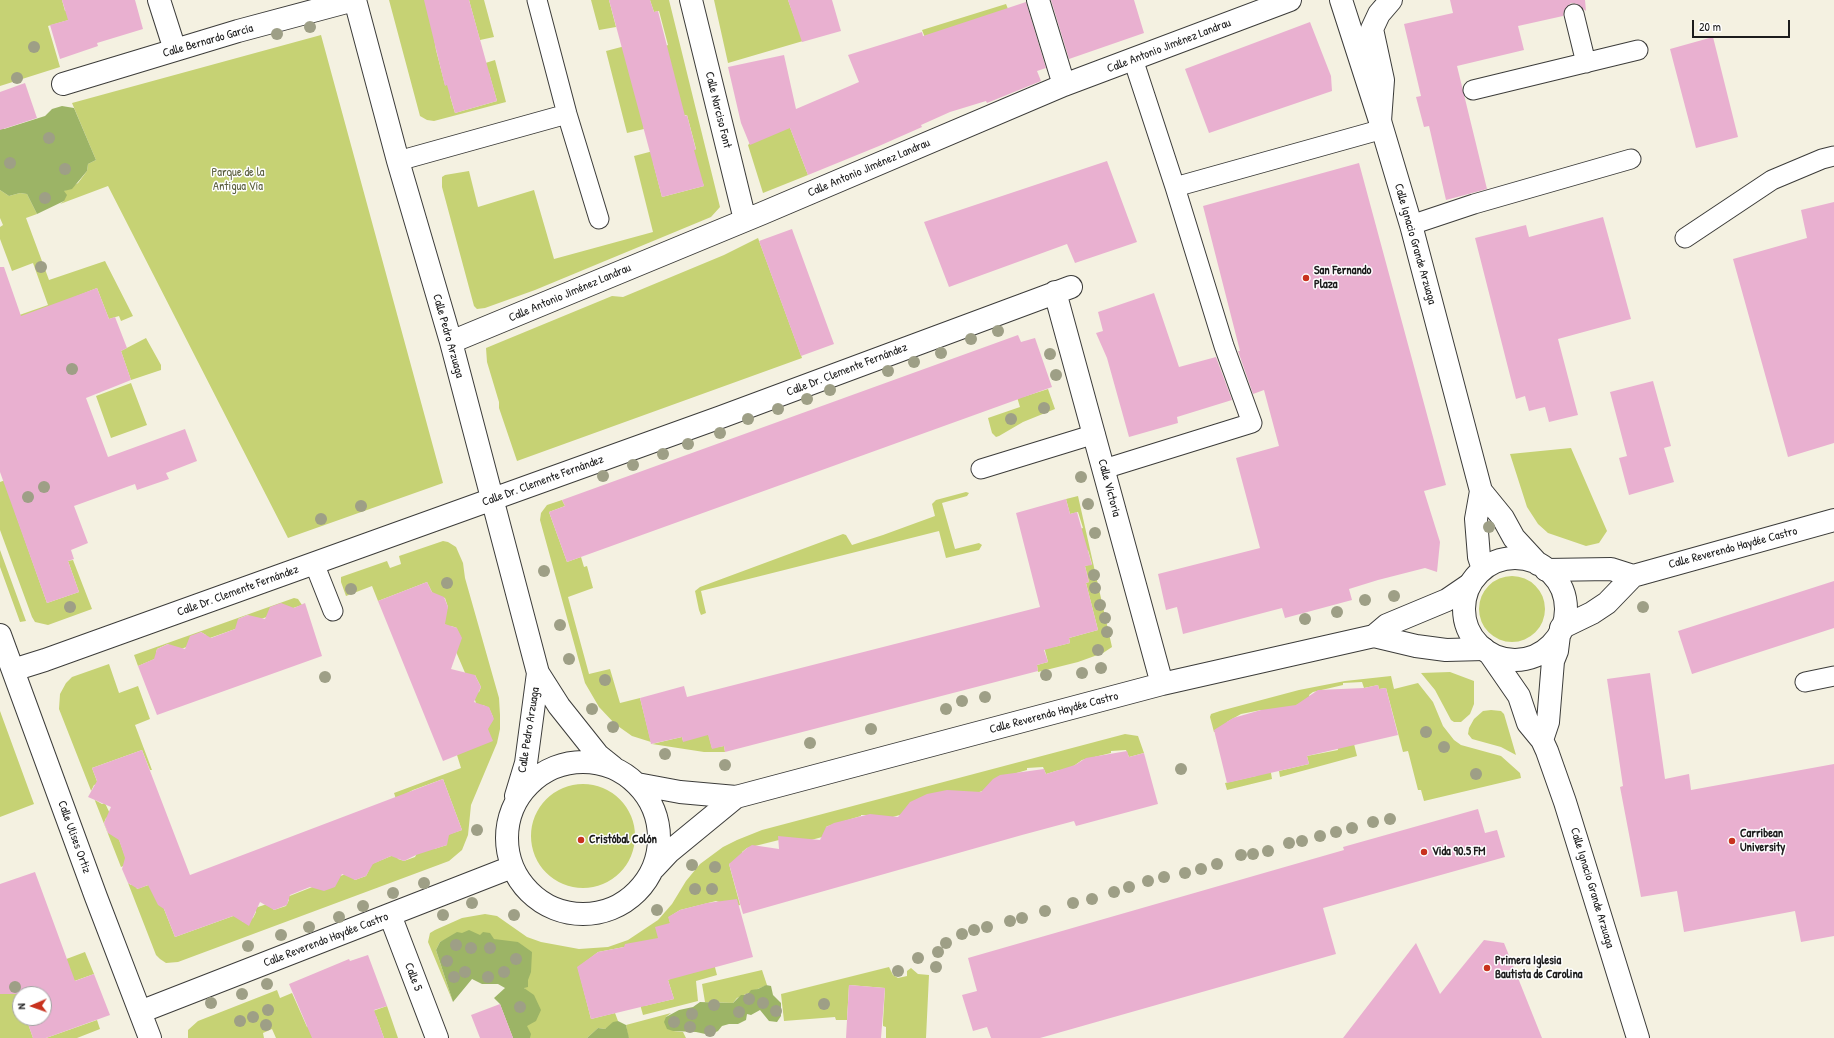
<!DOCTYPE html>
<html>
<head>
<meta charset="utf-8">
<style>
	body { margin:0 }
	#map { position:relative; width:1834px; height:1038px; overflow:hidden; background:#f4f1e1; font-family:"Patrick Hand",sans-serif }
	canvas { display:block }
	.north { position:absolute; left:12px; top:986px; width:40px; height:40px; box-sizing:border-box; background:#fff; border:1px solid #a4a4a4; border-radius:50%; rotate:268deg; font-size:11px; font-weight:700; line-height:16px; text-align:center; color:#1c1c1c }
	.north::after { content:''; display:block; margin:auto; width:14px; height:18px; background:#c8321e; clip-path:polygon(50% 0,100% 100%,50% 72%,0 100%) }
	.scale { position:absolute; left:1692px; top:20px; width:98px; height:18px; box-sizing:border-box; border:2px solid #1c1c1c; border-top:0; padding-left:5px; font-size:12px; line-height:14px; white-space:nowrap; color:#1c1c1c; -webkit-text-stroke:3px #fff; paint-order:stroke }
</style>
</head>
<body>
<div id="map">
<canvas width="1834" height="1038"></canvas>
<div class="north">N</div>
<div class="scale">20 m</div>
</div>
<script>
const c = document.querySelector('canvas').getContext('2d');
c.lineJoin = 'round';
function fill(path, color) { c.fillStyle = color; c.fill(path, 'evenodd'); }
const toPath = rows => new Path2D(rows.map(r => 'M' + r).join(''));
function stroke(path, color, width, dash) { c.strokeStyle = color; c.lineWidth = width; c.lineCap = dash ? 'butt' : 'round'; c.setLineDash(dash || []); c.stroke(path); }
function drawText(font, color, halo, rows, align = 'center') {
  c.font = font + ' "Patrick Hand",sans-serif'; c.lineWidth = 3; c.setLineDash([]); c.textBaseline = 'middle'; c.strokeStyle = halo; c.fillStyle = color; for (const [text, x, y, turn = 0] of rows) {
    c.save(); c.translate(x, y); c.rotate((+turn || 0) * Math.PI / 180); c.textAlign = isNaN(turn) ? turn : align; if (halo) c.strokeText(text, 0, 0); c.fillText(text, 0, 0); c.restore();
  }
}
const green = toPath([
	[0,0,62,0,65,11,83,6,72,19,48,26,60,67,0,86],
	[389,0,428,0,436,50,445,85,451,84,450,96,455,113,497,101,489,73,479,65,495,60,506,102,434,121,427,120,420,116],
	[469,0,484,0,494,37,480,40],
	[591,0,609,0,616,27,599,30],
	[650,0,669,0,720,207,711,217,535,290,485,308,477,309,474,306,442,187,442,177,445,175,469,171,478,207,534,190,554,259,653,232,634,156,657,150,653,162,662,197,704,186,690,151,696,149,687,115,681,116,663,47,668,45,659,11,654,12],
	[714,0,788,0,803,41,728,63],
	[1006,4,1008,9,944,86,922,30],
	[321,35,443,483,288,538,108,186,60,204,64,201,64,191,78,183,87,171,88,164,96,160,72,103],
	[629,45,644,129,627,133,606,51],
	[784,112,808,175,763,193,748,145],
	[0,190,9,196,20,193,27,194,37,214,26,218,49,280,105,261,133,316,121,321,119,316,109,319,97,288,67,300,101,392,89,394,5,320,48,305,33,263,12,271,0,239,0,227,3,225,0,218],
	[758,238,802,358,517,461,499,408,499,402,487,362,486,348,612,296,623,297,724,255],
	[146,338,161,365,161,370,131,380,121,351],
	[131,383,147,425,111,438,96,396],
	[1048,389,1055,409,1023,422,999,436,996,437,992,433,988,418,1020,407,1017,397,1023,397],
	[1571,448,1607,531,1599,543,1586,546,1548,533,1538,524,1527,507,1510,454],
	[32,470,15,512,47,603,79,592,68,561,73,560,92,609,48,625,35,622,32,617,0,530,0,482],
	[966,492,969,493,967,496,942,503,955,549,979,543,982,545,979,550,946,558,939,531,701,591,706,613,701,615,699,610,695,591,700,587,843,534,846,535,852,545,883,535,935,516,932,504,936,500],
	[1078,496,1112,647,1103,653,1078,662,1038,672,1037,665,1048,662,1042,639,1054,647,1070,643,1069,638,1098,630,1086,583,1089,582,1085,566,1092,564,1088,550,1080,551,1075,530,1083,528,1078,512,1070,514,1066,499],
	[562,500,565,506,549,512,567,562,581,557,584,567,587,566,593,588,568,597,589,674,610,669,620,703,640,698,651,742,632,736,615,724,599,707,585,683,540,520,541,513,547,505],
	[443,541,448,542,456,547,463,563,465,578,499,698,500,715,500,729,497,743,471,805,468,835,462,850,449,861,178,962,166,963,160,959,156,955,128,883,131,885,135,884,137,889,160,881,164,909,175,937,236,915,243,922,253,918,256,912,255,908,267,904,274,910,286,906,289,900,287,897,348,873,355,880,366,876,369,870,367,866,396,854,398,859,404,861,415,857,418,851,429,846,434,849,447,845,447,835,462,830,443,779,413,790,396,799,394,793,461,768,457,755,486,726,493,717,489,708,483,705,477,706,473,694,479,692,481,687,475,675,466,675,454,647,457,628,451,626,447,627,442,620,448,607,445,598,434,596,427,582,378,601,372,586,346,596,341,582,341,577,387,561,390,568,401,564,399,556],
	[0,550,26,621,20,622,0,567],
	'1479 609a33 33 0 1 1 66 0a33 33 0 1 1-66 0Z',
	[294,598,298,599,302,605,255,621,248,615,238,619,238,628,207,639,206,635,201,632,189,646,176,651,168,644,157,649,156,653,157,658,138,666,134,655],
	[109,664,119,693,138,686,150,719,135,725,152,770,150,770,142,750,92,768,98,784,94,785,91,791,95,800,102,804,105,803,111,816,106,818,104,823,108,833,117,834,128,864,121,867,59,709,60,694,66,683,72,677],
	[1450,672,1474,681,1474,704,1470,714,1461,722,1454,722,1451,720,1435,690,1421,673],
	[1391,676,1394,689,1418,683,1433,702,1443,726,1454,740,1461,745,1501,756,1520,773,1521,778,1424,801,1421,790,1418,790,1408,751,1403,752,1386,688,1379,689,1378,685,1364,688,1362,682,1343,683,1343,685,1313,692,1309,695,1311,702,1296,705,1297,713,1261,710,1241,714,1227,722,1229,729,1214,732,1210,717,1211,714,1220,711,1299,690,1345,681],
	[1491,710,1501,711,1504,714,1516,755,1501,747,1472,739,1468,734,1469,728,1474,719,1483,711],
	[0,711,34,804,0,817],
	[706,725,712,748,724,746,725,752,704,752,652,744,682,737,683,741],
	[1125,734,1138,736,1144,753,1129,757,1126,750,1111,751,1111,753,1082,760,1061,775,1059,770,1046,774,1043,767,1027,768,1027,770,1006,776,993,788,879,821,877,815,861,815,861,816,828,826,826,827,826,836,796,844,779,840,747,848,742,852,743,860,729,864,740,905,724,909,722,903,716,901,680,910,669,917,670,923,661,947,624,947,598,952,578,968,591,1019,615,1013,618,1021,605,1029,598,1028,587,1038,530,1038,526,1026,525,990,524,987,528,986,528,980,518,942,504,942,474,934,462,933,440,942,436,950,453,1002,428,942,430,933,435,930,462,918,485,914,497,916,527,937,541,942,579,949,608,947,628,940,658,920,672,904,686,881,700,864,723,847,737,840,762,830],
	[1352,736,1357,756,1280,777,1279,771,1309,764,1307,756,1338,750,1335,739],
	[1269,761,1272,779,1227,790,1225,783,1256,776],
	'531 836a52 52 0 1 1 104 0a52 52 0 1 1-104 0Z',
	[85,952,94,974,38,994,20,994,20,1018,26,1018,33,1038,0,1038,0,984],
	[712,956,717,975,696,981,698,1001,643,1015,638,997,641,997,644,1006,674,999,668,980],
	[889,967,893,975,898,978,907,976,907,971,911,968,918,974,929,975,926,1038,886,1038,886,1027,883,1026,883,1022,885,988,849,985,847,1020,836,1020,835,1017,784,1021,781,994],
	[762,970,767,985,737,998,733,1003,705,1002,702,984],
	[277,990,280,998,292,993,307,1027,322,1021,353,1018,387,1006,398,1038,384,1038,376,1016,317,1038,276,1038,272,1029,263,1033,264,1038,188,1038,188,1030,198,1021],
	[671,1013,666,1017,673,1031,683,1032,686,1038,629,1038,628,1036,626,1025],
	[97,1020,100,1029,77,1038,46,1038]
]);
const forest = toPath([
	[62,106,74,108,96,160,88,164,87,171,72,189,64,191,67,195,64,201,37,214,27,194,20,193,9,196,0,190,0,124,4,129,45,116,52,109],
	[469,930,480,935,483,932,490,933,494,939,518,942,532,952,531,972,528,980,528,987,524,988,534,995,541,1010,536,1021,527,1026,531,1034,530,1038,513,1038,500,1004,494,998,505,988,498,984,482,984,472,979,453,1002,436,950,440,942,457,932,462,933],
	[766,985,771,986,773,995,781,1003,781,1016,777,1022,769,1021,760,1010,751,1015,747,1014,746,1020,738,1024,729,1024,722,1026,718,1031,710,1035,696,1032,673,1031,667,1029,664,1022,666,1017,679,1010,693,1007,700,1002,733,1003,741,995,747,995,751,990,758,989],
	[618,1021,626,1025,629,1038,587,1038,598,1028,605,1029,613,1022]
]);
const building = toPath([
	[62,0,135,0,143,29,97,43,98,46,60,59,50,25,68,20],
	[424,0,469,0,497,101,455,113,447,85,445,86],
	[609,0,650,0,654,12,658,11,685,116,687,115,696,150,694,150,704,186,662,197],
	[788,0,832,0,841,31,802,42],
	[1051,0,1134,0,1144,33,1069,59],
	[1450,0,1585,0,1586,11,1577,4,1571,3,1564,11,1563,16,1518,26,1524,50,1457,66,1487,189,1446,200,1429,126,1424,127,1416,97,1421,96,1404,24,1453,13],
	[1026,2,1046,68,1037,71,1041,81,987,103,986,101,950,112,921,125,922,127,879,146,808,175,790,128,750,145,741,123,728,67,784,55,796,109,859,82,848,55,922,32,923,36],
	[1310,22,1331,76,1332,91,1209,133,1185,69],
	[1713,37,1738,137,1696,148,1670,49],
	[25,83,37,118,0,130,0,92],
	[1107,161,1137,242,1075,263,1067,244,949,287,924,222],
	[1359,163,1446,485,1424,491,1440,542,1437,572,1425,568,1378,580,1349,589,1352,600,1285,618,1282,608,1183,634,1177,607,1166,610,1158,574,1260,548,1236,458,1279,446,1264,390,1253,394,1238,351,1240,351,1203,206],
	[1834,202,1834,443,1788,457,1733,259,1807,238,1801,210],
	[1603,217,1631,319,1558,339,1578,415,1549,422,1545,407,1529,411,1525,396,1516,399,1475,238,1526,225,1529,237],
	[792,229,834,344,801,356,759,241],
	[0,267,4,267,21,316,97,288,109,319,115,317,127,348,121,351,131,380,86,398,108,457,185,429,197,461,166,473,169,479,137,490,135,484,74,506,88,543,71,550,74,559,68,561,79,592,47,603,0,472],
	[1154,293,1179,367,1216,357,1232,400,1177,417,1178,423,1129,437,1107,358,1096,333,1103,331,1098,312],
	[1018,335,1021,342,1035,338,1052,387,567,562,549,512,565,506,562,500],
	[1653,381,1671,446,1664,448,1674,482,1629,495,1619,458,1627,456,1610,392],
	[1066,499,1070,514,1077,512,1092,565,1085,566,1089,582,1086,583,1098,630,1069,638,1070,643,1044,650,1048,662,1037,665,1038,671,725,752,724,746,712,749,708,735,683,742,682,737,651,744,640,698,684,686,687,697,1040,607,1016,513],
	[1834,581,1834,628,1692,674,1678,631],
	[427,582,432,592,444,597,448,607,445,624,457,628,462,638,451,669,475,675,481,687,474,702,489,707,494,719,488,729,493,741,443,761,378,601],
	[281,603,294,608,305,603,322,656,157,715,138,666,154,659,157,649,168,644,185,649,190,636,201,632,211,638,235,629,238,619,248,615,265,619,270,607],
	[1650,673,1665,779,1689,774,1691,790,1834,764,1834,936,1801,942,1795,911,1684,932,1677,891,1641,897,1620,787,1623,786,1607,679],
	[1378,685,1379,689,1386,688,1398,735,1307,756,1309,764,1227,783,1214,730,1233,718,1261,710,1296,705,1318,690,1364,688],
	[142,750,190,875,443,779,462,830,449,835,447,845,416,855,404,861,391,856,373,864,366,876,355,880,342,874,335,887,324,891,310,887,290,895,287,905,274,910,260,902,249,926,233,916,175,937,164,909,158,905,148,885,138,889,128,883,122,869,125,858,119,840,108,833,104,823,111,807,88,797,97,781,92,768],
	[1127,751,1129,757,1144,753,1158,804,1076,826,1074,821,1022,835,743,914,729,864,747,848,752,845,779,849,778,836,820,840,826,827,834,823,870,814,898,817,910,802,927,794,947,790,981,792,993,779,1000,775,1044,769,1046,774,1075,765,1086,758],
	[1478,809,1485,833,1497,830,1505,857,1323,908,1336,954,1040,1038,991,1038,987,1027,973,1031,962,995,977,991,968,958,1344,850,1343,847],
	[35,872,75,981,94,974,110,1015,46,1038,33,1038,26,1018,44,1018,44,994,20,994,20,1003,17,994,0,994,0,884],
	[737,899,753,957,668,980,674,999,591,1019,577,967,598,952,624,947,625,944,658,938,655,927,670,923,668,917,680,910,707,903],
	[1484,940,1504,943,1542,1038,1343,1038,1416,943,1440,994],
	[368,955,387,1006,374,1010,384,1038,312,1038,289,984,349,959,350,961],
	[849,985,885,988,881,1038,846,1038],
	[500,1004,513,1038,480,1038,471,1015]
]);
const service = toPath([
	[537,0,567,114,599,219],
	[1574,14,1586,63],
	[1473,90,1638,50],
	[398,161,567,114],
	[1175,187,1383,129],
	[1411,225,1474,204,1631,159],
	[1685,238,1772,180,1822,159,1834,156],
	[981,469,1095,434],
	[1104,469,1252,423,1224,346,1175,187,1133,59],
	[314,563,333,611],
	[1805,682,1834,676]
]);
const minor = toPath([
	[159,0,175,50],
	[355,0,398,161,451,342,538,673,559,706,598,755,613,767],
	[691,0,745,220],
	[1038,0,1064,85],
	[63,84,238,31,354,0],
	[1380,121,1383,80,1372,29,1379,14,1391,0],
	[1055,292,1162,684],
	[451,342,763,213,1064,85,1290,0],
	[1546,570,1611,569,1633,576],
	[1561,628,1592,613,1607,603,1633,576,1834,520],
	[0,635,96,897,150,1038],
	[1374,636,1387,625,1447,600,1469,585],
	[13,670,45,660,721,417,1071,287],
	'507 838a76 76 0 1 1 152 0a76 76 0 1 1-152 0Z',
	[637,784,680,792,736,797],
	[516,796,526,763,538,673],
	[654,868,669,852,736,797,1162,684,1374,636,1416,646,1446,650,1484,649],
	[390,915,437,1038],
	[140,1012,512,867]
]);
const tertiary = toPath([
	[1341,0,1380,121,1411,225,1481,491,1476,519,1479,557,1483,569],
	[1481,491,1503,518,1514,538,1538,564],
	'1464 609a51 51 0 1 1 102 0a51 51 0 1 1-102 0Z',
	[1490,654,1519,696,1528,723,1542,740,1547,751,1565,802,1638,1038],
	[1542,740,1548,722,1553,661,1557,651,1559,635]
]);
const trees = [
	[310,27],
	[277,34],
	[34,47],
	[17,78],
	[49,138],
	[10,163],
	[65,169],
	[45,198],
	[41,267],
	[998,331],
	[971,339],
	[941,353],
	[1050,354],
	[914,362],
	[72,369],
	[888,371],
	[1056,375],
	[830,390],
	[807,399],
	[1044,408],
	[778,409],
	[748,419],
	[1011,419],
	[720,433],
	[688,444],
	[663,454],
	[633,465],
	[603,476],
	[1081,477],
	[44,487],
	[28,497],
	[1088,504],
	[361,506],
	[321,519],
	[1489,527],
	[1095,533],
	[544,571],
	[1094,575],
	[447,583],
	[1095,588],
	[351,589],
	[1394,596],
	[1365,600],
	[1100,605],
	[70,607],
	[1643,607],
	[1337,612],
	[1105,618],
	[1305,619],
	[560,625],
	[1107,632],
	[1098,650],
	[569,659],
	[1101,668],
	[1082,673],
	[1046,675],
	[325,677],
	[605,680],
	[985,697],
	[962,701],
	[592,709],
	[946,709],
	[613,727],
	[871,729],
	[1426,732],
	[810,743],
	[1444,747],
	[665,754],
	[725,765],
	[1181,769],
	[1476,774],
	[1390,819],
	[1373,822],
	[1352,828],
	[477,830],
	[1336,832],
	[1320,836],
	[1302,841],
	[1289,843],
	[1268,851],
	[1253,854],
	[1241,855],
	[1217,864],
	[692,865],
	[715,867],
	[1201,869],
	[1185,873],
	[1164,877],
	[1148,881],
	[424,883],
	[1129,887],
	[695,889],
	[712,889],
	[1114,892],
	[393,893],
	[1092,899],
	[472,903],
	[1073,903],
	[363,906],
	[657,910],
	[1045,911],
	[443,915],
	[514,915],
	[339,917],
	[1022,918],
	[1010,921],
	[309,927],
	[987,927],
	[974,930],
	[962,934],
	[281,935],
	[946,943],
	[456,945],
	[248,946],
	[471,948],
	[490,948],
	[938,952],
	[918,958],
	[516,959],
	[447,961],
	[936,967],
	[898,971],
	[465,972],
	[504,972],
	[454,977],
	[488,977],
	[267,984],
	[15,987],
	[242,994],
	[749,999],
	[211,1003],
	[763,1003],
	[824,1004],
	[714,1005],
	[520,1007],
	[268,1010],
	[776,1011],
	[739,1012],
	[692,1014],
	[253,1017],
	[240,1021],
	[674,1022],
	[266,1025],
	[690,1027],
	[710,1031]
];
const markers = [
	[1306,278,4,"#c8321e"],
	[581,840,4,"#c8321e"],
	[1732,841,4,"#c8321e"],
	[1424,852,4,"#c8321e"],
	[1487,968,4,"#c8321e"]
];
const streetNames = [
	["Calle Bernardo García",208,41,-16],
	["Calle Antonio Jiménez Landrau",1169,46,-21],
	["Calle Narciso Font",718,110,76],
	["Calle Antonio Jiménez Landrau",869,168,-23],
	["Calle Ignacio Grande Arzuaga",1415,244,74],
	["Calle Antonio Jiménez Landrau",570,293,-23],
	["Calle Pedro Arzuaga",448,336,74],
	["Calle Dr. Clemente Fernández",847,370,-21],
	["Calle Dr. Clemente Fernández",543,481,-20],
	["Calle Victoria",1109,488,75],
	["Calle Reverendo Haydée Castro",1733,548,-15],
	["Calle Dr. Clemente Fernández",238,591,-20],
	["Calle Reverendo Haydée Castro",1054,713,-15],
	["Calle Pedro Arzuaga",529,730,-81],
	["Calle Ulises Ortiz",74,837,70],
	["Calle Ignacio Grande Arzuaga",1592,888,73],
	["Calle Reverendo Haydée Castro",326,940,-21],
	["Calle 5",413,977,69]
];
const parkNames = [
	["Parque de la",238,173],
	["Antigua Vía",238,187]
];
const poiNames = [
	["San Fernando",1314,271],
	["Plaza",1314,285],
	["Carribean",1740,834],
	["University",1740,848],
	["Cristóbal Colón",589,840],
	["Vida 90.5 FM",1432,852],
	["Primera Iglesia",1495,961],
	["Bautista de Carolina",1495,975]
];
fill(green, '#c6d274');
fill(forest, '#9cb466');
fill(building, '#e9b0d0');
stroke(service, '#3c3c3a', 21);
stroke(minor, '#3c3c3a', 24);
stroke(tertiary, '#3c3c3a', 24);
stroke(service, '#fff', 19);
stroke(minor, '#fff', 22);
stroke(tertiary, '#fff', 22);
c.fillStyle = '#9e9f86';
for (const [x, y] of trees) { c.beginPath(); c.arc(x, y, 6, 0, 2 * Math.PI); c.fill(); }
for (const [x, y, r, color] of markers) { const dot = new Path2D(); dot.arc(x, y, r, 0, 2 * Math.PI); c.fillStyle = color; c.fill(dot); stroke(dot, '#fff', 1.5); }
drawText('12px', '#1c1c1c', '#fff', streetNames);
drawText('12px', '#585c3b', '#fff', parkNames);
drawText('bold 12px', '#1c1c1c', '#fff', poiNames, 'left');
</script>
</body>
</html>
